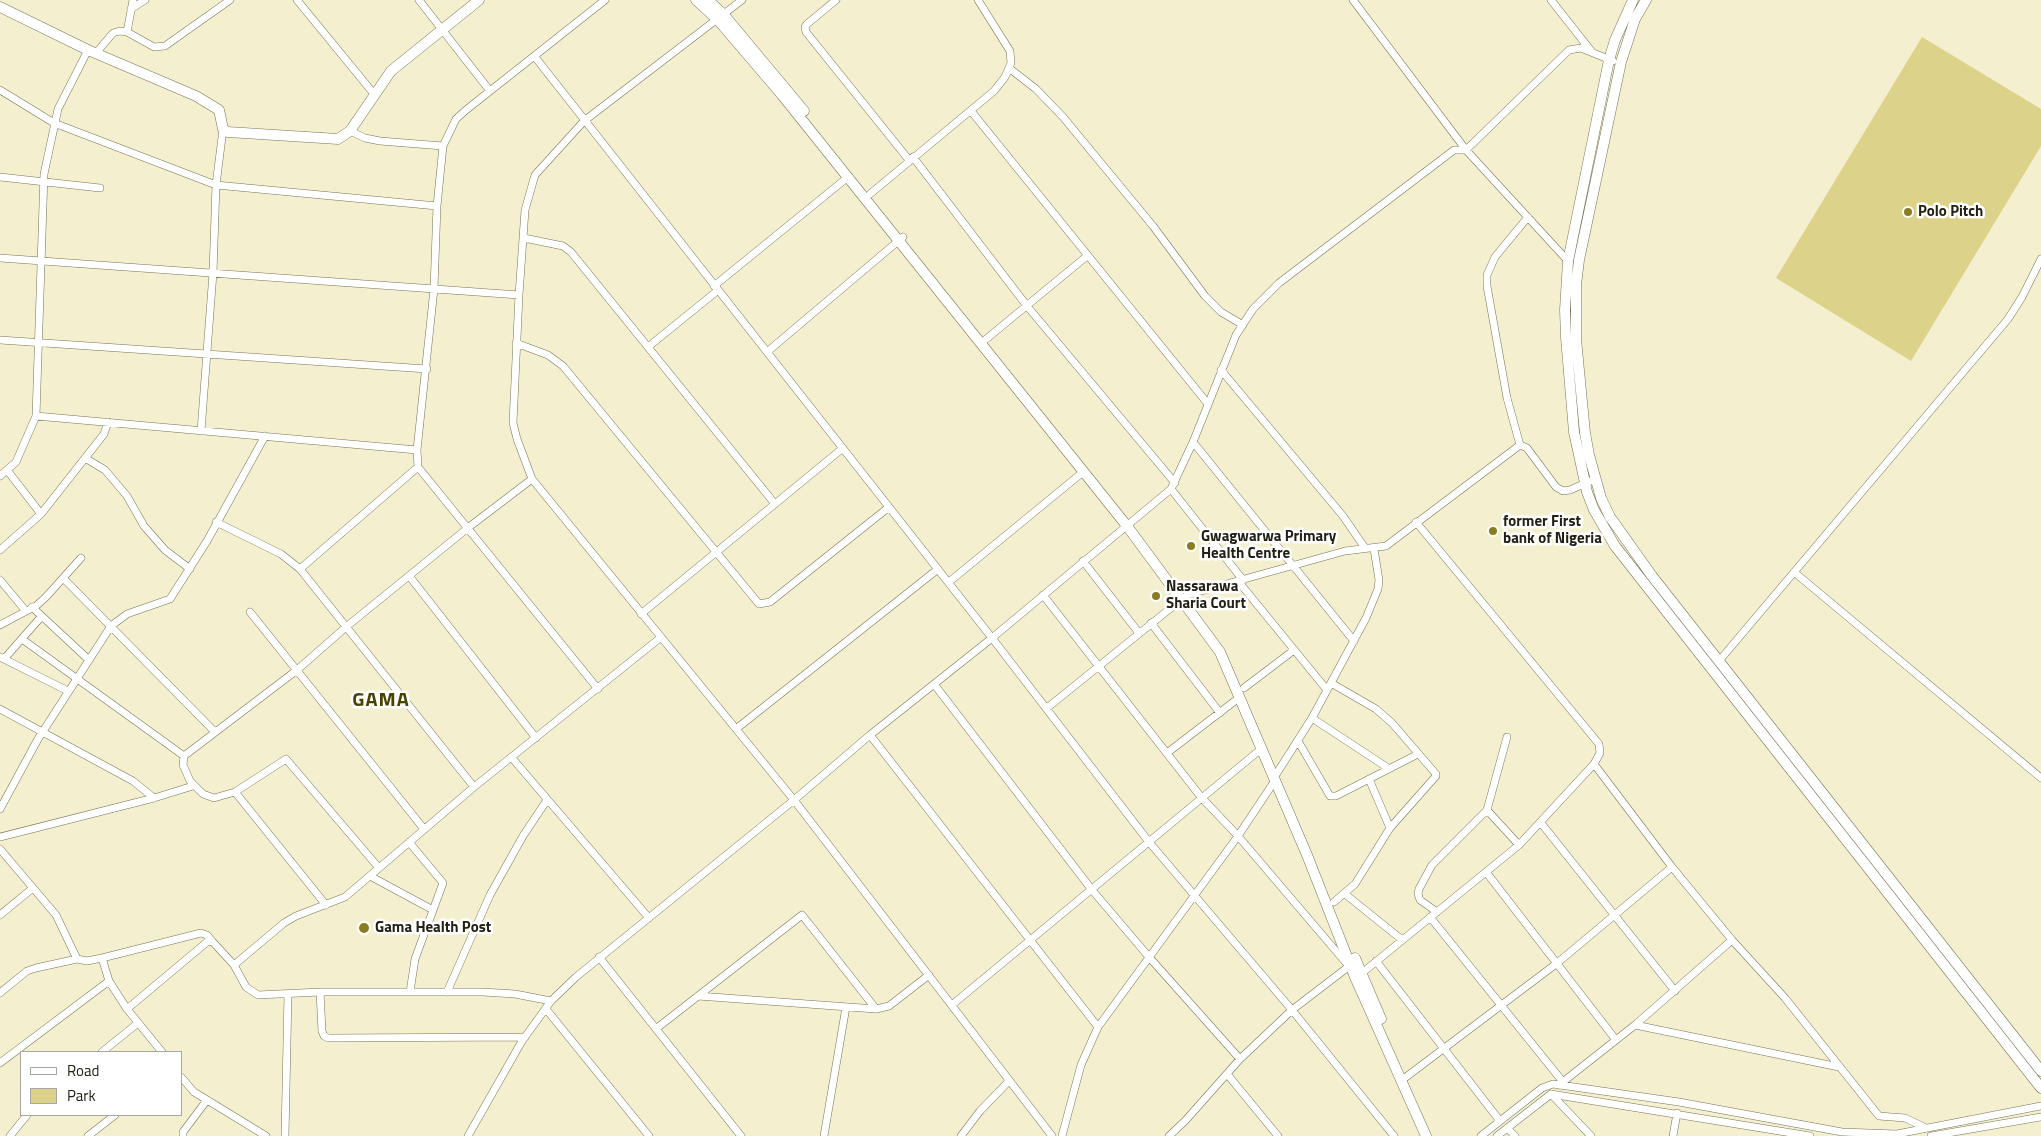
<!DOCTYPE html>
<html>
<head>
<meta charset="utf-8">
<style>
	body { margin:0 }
	#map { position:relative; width:2041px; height:1136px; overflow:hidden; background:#f4f0cf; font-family:"Titillium Web",sans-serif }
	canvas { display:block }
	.legend { position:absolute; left:20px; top:1051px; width:162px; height:65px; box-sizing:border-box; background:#fff; border:1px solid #a7a6a1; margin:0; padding:6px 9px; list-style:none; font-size:15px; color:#222114 }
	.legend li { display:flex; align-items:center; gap:10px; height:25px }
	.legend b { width:25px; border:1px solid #a7a6a1 }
</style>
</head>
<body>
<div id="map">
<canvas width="2041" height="1136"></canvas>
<ul class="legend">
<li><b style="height:6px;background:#fff"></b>Road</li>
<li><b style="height:14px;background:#dcd289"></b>Park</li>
</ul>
</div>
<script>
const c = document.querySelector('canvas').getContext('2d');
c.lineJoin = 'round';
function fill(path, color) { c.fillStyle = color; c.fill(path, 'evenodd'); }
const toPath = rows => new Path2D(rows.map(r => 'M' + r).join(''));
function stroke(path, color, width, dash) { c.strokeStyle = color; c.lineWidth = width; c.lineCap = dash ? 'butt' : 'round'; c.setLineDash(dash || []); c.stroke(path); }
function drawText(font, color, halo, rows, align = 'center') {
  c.font = font + ' "Titillium Web",sans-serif'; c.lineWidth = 5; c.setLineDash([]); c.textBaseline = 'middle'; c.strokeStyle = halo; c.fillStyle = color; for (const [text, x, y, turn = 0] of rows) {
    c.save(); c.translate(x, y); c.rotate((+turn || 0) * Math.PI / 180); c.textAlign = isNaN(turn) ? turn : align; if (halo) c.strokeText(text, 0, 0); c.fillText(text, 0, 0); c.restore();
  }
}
const green = toPath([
	[1922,37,2041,109,2041,146,1911,361,1776,278]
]);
const street = toPath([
	[297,0,374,94],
	[419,0,490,91],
	[742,0,584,121,535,175,525,210,519,295,513,423,517,439,532,479,794,800,1052,1136],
	[836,0,807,24,805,27,806,32,909,160],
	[1353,0,1466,150,1568,261],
	[1551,0,1592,52],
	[131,9,145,0],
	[127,32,133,0],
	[96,53,113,33,120,31,127,32,154,47,165,46,230,0],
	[535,57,992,638,1149,842,1292,1010,1394,1136],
	[1009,68,1036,89,1063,117,1153,226,1205,296,1221,312,1243,325],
	[0,90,54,123,216,185,437,206],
	[971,111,1208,404],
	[350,131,365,138,380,141,443,146],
	[913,157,1027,306,1175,483],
	[0,177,100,188],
	[870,194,994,91,1005,77,1011,63,1010,51,978,0],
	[524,238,563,246,571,252,775,504],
	[0,258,519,295],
	[714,286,848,177],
	[0,340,427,369],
	[985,340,1087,256],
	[516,343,548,355,563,366,759,604,770,602,889,507],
	[648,347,717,291],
	[767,352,903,237],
	[1221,370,1343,516,1365,548],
	[36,416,417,450],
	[201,431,213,273,216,185,223,129],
	[1193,442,1354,641],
	[1520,445,1507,398,1487,286,1487,275,1495,257,1528,217],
	[85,458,105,470,127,496,144,526,165,550,190,569],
	[7,470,41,514],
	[0,476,16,462,36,416,44,174,58,109,88,50],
	[1171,489,1243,580],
	[216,522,281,554,300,569,474,787],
	[0,550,41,514,104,434,108,422],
	[1083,561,1139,633],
	[300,569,418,467],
	[1794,572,2041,778],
	[410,577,536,738],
	[63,578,215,732],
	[0,580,25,610],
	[1238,581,1327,690],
	[949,582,1083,472],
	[1043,595,1201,797,1238,836,1347,964],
	[1187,595,1345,551,1386,546,1520,445,1527,448,1556,487,1563,491,1570,490,1595,479],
	[32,607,89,660],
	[250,612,424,829],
	[641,614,843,448],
	[1151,623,1220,713],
	[0,625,36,606,46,597,81,558],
	[22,639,184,756],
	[0,657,68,691],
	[4,659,41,617],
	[1719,661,2008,319,2022,297,2041,259],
	[1331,683,1376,709,1392,723,1436,774,1436,776,1390,828,1355,884,1334,902],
	[934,684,1092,890,1149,957,1240,1059],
	[1244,688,1294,650],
	[598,689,418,467,417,450,434,289,437,206,443,146,456,119,466,110,605,0],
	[1047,708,1182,599],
	[0,709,133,781,154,798],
	[1312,718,1388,768],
	[736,729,938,569],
	[870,735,1098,1027],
	[1298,741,1330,796,1336,796,1418,754],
	[1167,753,1240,697],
	[512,758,649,918],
	[1594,764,1672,867,1732,940,1785,998,1879,1116,1905,1118,1924,1127],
	[1277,773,1312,718,1366,618,1378,589,1379,580,1374,549],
	[1369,779,1390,828],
	[235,792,326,905],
	[0,809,38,739,111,626,127,614,170,599,207,541,265,436],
	[1487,810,1519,845],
	[1541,823,1675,991],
	[0,837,154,798,193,786],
	[409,842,443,883,415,959,410,992],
	[0,849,56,915,77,959],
	[379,868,286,759,235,792,214,798,203,794,190,781,183,765,184,756,297,670,346,627,469,527,532,479],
	[1486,872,1616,1040],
	[370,876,433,910],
	[1345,894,1401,939],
	[1437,912,1420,900,1418,894,1419,889,1432,865,1487,810,1507,737],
	[0,915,33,888],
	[1430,917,1563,1082],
	[599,957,741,1136],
	[102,958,109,981,127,1009,162,1052],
	[1376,961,1500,1121],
	[234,965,284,923,296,916,345,897,474,787,660,638],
	[1362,973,1519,845,1594,764,1600,753,1599,744,1416,522],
	[320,992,322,1031,324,1036,328,1038,525,1037],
	[447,992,490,895,523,836,547,800],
	[0,993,27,971,36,968,77,959,87,961,102,958,201,933,207,935,212,941],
	[698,996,876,1009,889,1006,929,975],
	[953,1004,1261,749],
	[127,1009,207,942,212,941,234,965,246,987,258,995,320,992,483,992,515,994,551,1001],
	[546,1009,649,1136],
	[1635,1025,1839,1067],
	[657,1028,802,915,876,1009],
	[102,1052,138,1023],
	[0,1063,109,981],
	[1227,1074,1278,1136],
	[181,1077,194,1092,266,1136],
	[1406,1077,1556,964,1672,867],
	[1559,1085,1635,1025,1732,940],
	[1551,1094,1591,1136],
	[1507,1128,1515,1136],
	[10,1136,27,1115],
	[88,1136,115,1115],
	[183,1136,183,1132,207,1100],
	[285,1136,288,994],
	[468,1136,522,1041,551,1001,576,977,794,800,870,735,992,638,1171,489,1193,442,1236,335,1253,309,1279,283,1454,150,1466,150,1569,50,1581,48,1613,61],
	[824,1136,846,1007],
	[961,1136,980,1111,1009,1081],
	[1062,1136,1081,1065,1098,1027,1238,836,1274,782],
	[1169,1136,1185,1121,1240,1059,1292,1010,1352,964],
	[1481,1136,1542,1088,1553,1084,1679,1102,1842,1132,1897,1134,2041,1106],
	[1497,1136,1551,1094,1810,1136],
	[1673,1136,1677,1113],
	[1931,1136,2041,1117]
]);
const secondary = toPath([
	[696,0,718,20,782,95,1127,526,1220,652,1307,855,1355,977,1426,1136],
	[708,0,724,15,804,111],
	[1633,0,1615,40,1609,60,1568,261,1565,310,1566,337,1574,432,1587,492,1594,510,1615,546,2041,1088],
	[1646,0,1635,19,1621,62,1579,260,1576,285,1576,339,1585,433,1589,455,1601,498,1610,517,1652,576,2041,1071],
	[0,7,88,50,196,96,219,110,223,129,228,132,338,139,350,131,391,71,479,0],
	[1355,958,1381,1019]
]);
const markers = [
	[1908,212,5,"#897c21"],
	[1493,531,5,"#897c21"],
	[1191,546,5,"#897c21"],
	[1156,596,5,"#897c21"],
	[364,928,6,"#897c21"]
];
const poiNames = [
	["Polo Pitch",1918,212],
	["former First",1503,522],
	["bank of Nigeria",1503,539],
	["Gwagwarwa Primary",1201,537],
	["Health Centre",1201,554],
	["Nassarawa",1166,587],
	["Sharia Court",1166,604],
	["Gama Health Post",375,928]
];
const districtNames = [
	["GAMA",381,701]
];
fill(green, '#dcd289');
stroke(street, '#777355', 8);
stroke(secondary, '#777355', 11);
stroke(street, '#fff', 7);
stroke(secondary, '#fff', 10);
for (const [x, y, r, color] of markers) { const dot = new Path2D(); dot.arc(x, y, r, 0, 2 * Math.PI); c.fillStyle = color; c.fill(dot); stroke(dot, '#fff', 2); }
drawText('bold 15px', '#222114', '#fff', poiNames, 'left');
c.letterSpacing = '1px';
drawText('bold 20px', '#4a4200', '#fff', districtNames);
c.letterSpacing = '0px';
</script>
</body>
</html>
